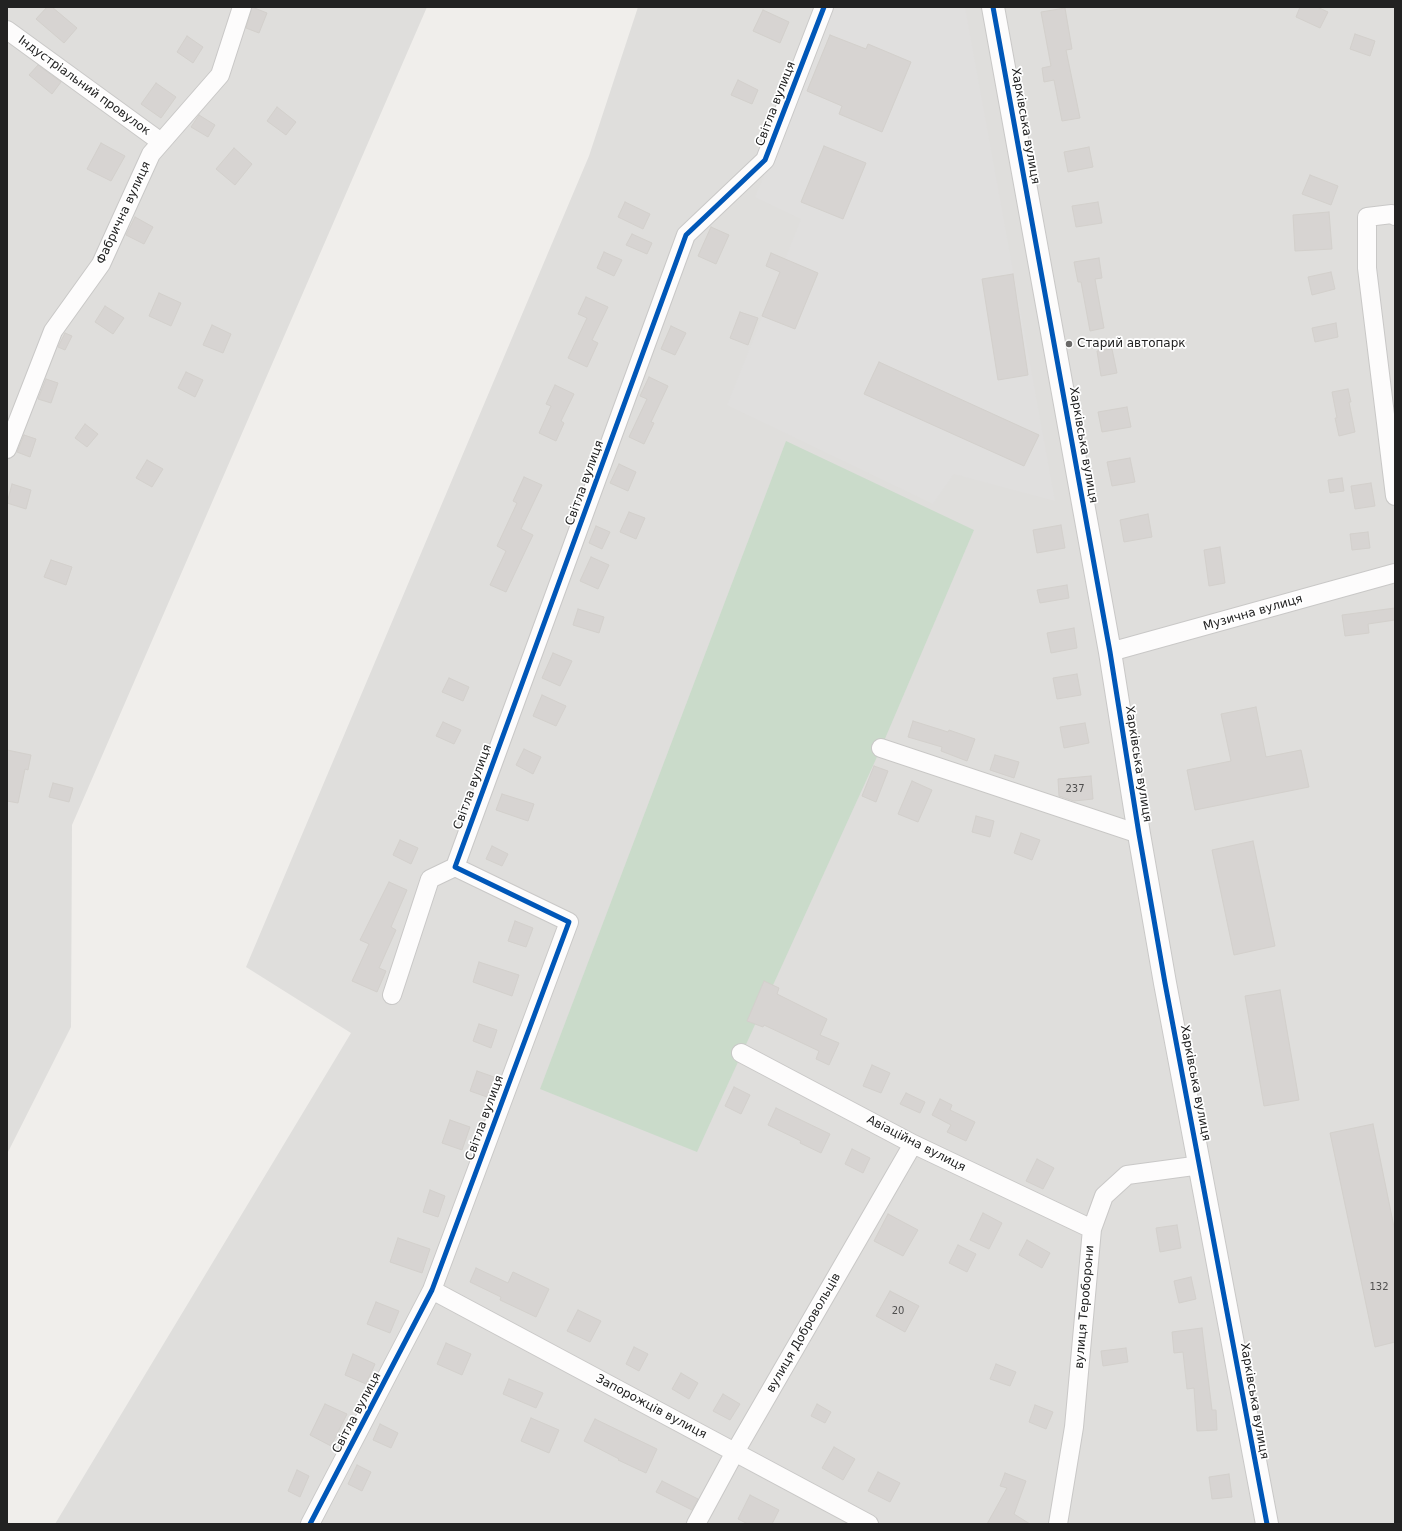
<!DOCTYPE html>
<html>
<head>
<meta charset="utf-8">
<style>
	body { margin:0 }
	#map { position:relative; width:1402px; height:1531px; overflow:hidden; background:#f0eeeb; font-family:"DejaVu Sans",sans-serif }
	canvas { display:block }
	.frame { position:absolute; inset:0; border:8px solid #222; pointer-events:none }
</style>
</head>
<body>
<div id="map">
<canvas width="1402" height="1531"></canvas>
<div class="frame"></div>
</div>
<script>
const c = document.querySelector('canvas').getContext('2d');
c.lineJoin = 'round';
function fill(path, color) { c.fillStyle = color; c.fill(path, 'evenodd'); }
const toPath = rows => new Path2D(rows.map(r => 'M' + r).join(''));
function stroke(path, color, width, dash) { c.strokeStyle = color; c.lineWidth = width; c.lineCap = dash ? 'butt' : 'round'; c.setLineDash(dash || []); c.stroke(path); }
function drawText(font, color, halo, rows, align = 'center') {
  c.font = font + ' "DejaVu Sans",sans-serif'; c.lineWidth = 3.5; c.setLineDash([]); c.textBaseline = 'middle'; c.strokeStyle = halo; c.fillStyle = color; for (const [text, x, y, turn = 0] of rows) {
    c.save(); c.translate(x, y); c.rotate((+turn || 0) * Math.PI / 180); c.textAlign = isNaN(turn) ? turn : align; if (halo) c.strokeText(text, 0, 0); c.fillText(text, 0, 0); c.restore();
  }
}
const residential = toPath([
	[7,7,427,7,72,825,71,1027,7,1154],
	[638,7,1395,7,1395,1524,55,1524,351,1033,246,967,589,156]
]);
const cemetery = toPath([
	[786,441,974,530,881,748,697,1152,540,1089]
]);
const parking = toPath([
	[833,7,965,7,1055,501,954,474,933,504,727,405,801,219,755,197]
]);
const building = toPath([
	[47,7,52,7,77,28,64,43,36,19,47,7],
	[252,7,267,13,259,33,246,28,252,7],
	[1300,7,1317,7,1328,12,1320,28,1296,17,1300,7],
	[1065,8,1072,49,1066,50,1080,118,1062,121,1054,80,1044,82,1042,68,1051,66,1041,12,1065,8],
	[763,10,789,22,780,43,753,31,763,10],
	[1355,34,1375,41,1370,56,1350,49,1355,34],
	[830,35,866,49,868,44,911,62,882,132,839,114,842,106,807,91,830,35],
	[187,36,203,47,193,63,177,52,187,36],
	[38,65,61,82,52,94,29,75,38,65],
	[738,80,758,90,752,104,731,95,738,80],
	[156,83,176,97,161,118,141,104,156,83],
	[277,107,296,122,286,135,267,121,277,107],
	[199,115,215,125,208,137,191,127,199,115],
	[101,143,125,156,111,181,87,169,101,143],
	[824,146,866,163,843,219,801,202,824,146],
	[1089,147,1093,167,1068,172,1064,152,1089,147],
	[234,148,252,164,235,185,216,169,234,148],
	[1310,175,1338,186,1331,205,1302,194,1310,175],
	[625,202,650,214,643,229,618,217,625,202],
	[1098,202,1102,223,1076,227,1072,206,1098,202],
	[1329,212,1332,249,1295,251,1293,215,1329,212],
	[135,217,153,227,144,244,126,235,135,217],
	[711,227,729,235,716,264,698,256,711,227],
	[632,234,652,243,647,254,626,245,632,234],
	[604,252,622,260,614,276,597,268,604,252],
	[771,253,818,273,795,329,762,316,780,272,766,266,771,253],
	[1099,258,1102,278,1095,279,1104,328,1090,331,1081,282,1078,282,1074,262,1099,258],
	[1331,272,1335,289,1312,295,1308,277,1331,272],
	[1013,274,1028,375,998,380,982,279,1013,274],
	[159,293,181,303,171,326,149,316,159,293],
	[586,297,608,307,592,340,598,343,587,367,568,358,587,318,578,314,586,297],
	[105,306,124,318,113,334,95,322,105,306],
	[740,312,758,318,748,345,730,338,740,312],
	[1336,323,1338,337,1315,342,1312,328,1336,323],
	[212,325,231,334,223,353,203,345,212,325],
	[671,326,686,333,675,355,661,349,671,326],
	[65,333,72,336,65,350,58,347,65,333],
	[1112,349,1117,373,1101,376,1097,351,1112,349],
	[879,362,1039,435,1024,466,864,394,879,362],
	[186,372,203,380,195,397,178,388,186,372],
	[649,377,668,386,651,422,654,423,644,444,629,437,647,399,640,396,649,377],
	[46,379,58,383,51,403,38,399,46,379],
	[555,385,574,394,561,421,564,423,556,441,539,433,551,406,546,404,555,385],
	[1348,389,1351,402,1349,402,1355,432,1339,436,1335,418,1337,418,1332,392,1348,389],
	[1127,407,1131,427,1102,432,1098,412,1127,407],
	[85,424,98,434,87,447,75,438,85,424],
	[24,435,36,439,30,457,17,452,24,435],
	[1130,458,1135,482,1112,486,1107,462,1130,458],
	[147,460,163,469,152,487,136,478,147,460],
	[619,464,636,472,628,491,610,483,619,464],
	[524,477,542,485,521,529,533,535,506,592,490,585,506,551,497,546,517,503,513,501,524,477],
	[1342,478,1344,491,1330,493,1328,480,1342,478],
	[1371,483,1375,506,1355,509,1351,486,1371,483],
	[12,484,31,490,26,509,7,503,12,484],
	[629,512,645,518,636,539,620,532,629,512],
	[1148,514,1152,537,1124,542,1120,520,1148,514],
	[1061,525,1065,548,1037,553,1033,530,1061,525],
	[596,526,610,532,602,549,589,543,596,526],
	[1368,532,1370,548,1352,550,1350,534,1368,532],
	[1220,547,1225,583,1209,586,1204,550,1220,547],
	[591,557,609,565,598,589,580,581,591,557],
	[51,560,72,567,66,585,44,577,51,560],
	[1067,585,1069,598,1040,603,1037,590,1067,585],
	[1395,608,1395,620,1368,624,1369,633,1345,636,1342,615,1395,608],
	[578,609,604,617,599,633,573,625,578,609],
	[1074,628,1077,648,1051,653,1047,633,1074,628],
	[553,653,572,661,560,686,542,678,553,653],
	[1077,674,1081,695,1057,699,1053,678,1077,674],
	[449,678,469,687,463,701,442,692,449,678],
	[542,695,566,706,556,726,533,716,542,695],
	[1256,707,1266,757,1301,750,1309,787,1195,810,1187,770,1231,761,1221,714,1256,707],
	[913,721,948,732,949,730,975,739,967,761,941,751,942,747,908,737,913,721],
	[443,722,461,730,454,744,436,736,443,722],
	[1085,723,1089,743,1064,748,1060,727,1085,723],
	[524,749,541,757,533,774,516,765,524,749],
	[7,750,31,755,28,770,25,769,18,803,7,801,7,750],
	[995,755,1019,762,1014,778,990,770,995,755],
	[874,766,888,771,876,802,862,796,874,766],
	[1091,776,1093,799,1074,801,1059,796,1058,779,1091,776],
	[912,781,932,790,918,822,898,814,912,781],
	[53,783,73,788,69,802,49,797,53,783],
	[502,794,534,804,528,821,496,810,502,794],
	[976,816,994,821,990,837,972,832,976,816],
	[1021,833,1040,840,1032,860,1014,853,1021,833],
	[400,840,418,848,411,864,393,855,400,840],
	[1253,841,1275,946,1234,955,1212,850,1253,841],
	[492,846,508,854,502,866,486,859,492,846],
	[389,882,407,890,391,927,396,930,379,968,386,971,377,992,352,981,369,944,360,940,389,882],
	[515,921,533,928,526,947,508,941,515,921],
	[479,962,519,975,512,996,473,982,479,962],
	[764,981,779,988,777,994,827,1019,820,1035,839,1043,829,1065,816,1059,819,1051,764,1025,763,1027,747,1021,764,981],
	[1280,990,1299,1100,1264,1106,1245,996,1280,990],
	[479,1024,497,1030,491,1048,473,1041,479,1024],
	[872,1065,890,1073,881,1093,863,1086,872,1065],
	[477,1071,494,1077,487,1097,470,1091,477,1071],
	[734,1087,750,1095,741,1114,725,1106,734,1087],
	[906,1093,925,1102,920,1113,900,1104,906,1093],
	[940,1099,952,1105,950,1110,975,1122,966,1141,947,1132,951,1125,932,1115,940,1099],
	[776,1108,830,1134,821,1153,800,1143,801,1141,768,1125,776,1108],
	[450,1120,470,1127,462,1150,442,1143,450,1120],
	[1373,1124,1395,1232,1395,1342,1375,1347,1330,1133,1373,1124],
	[852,1149,870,1158,863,1173,845,1164,852,1149],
	[1037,1159,1054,1168,1043,1189,1026,1181,1037,1159],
	[430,1190,445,1196,438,1217,423,1212,430,1190],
	[983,1213,1002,1223,989,1249,970,1240,983,1213],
	[888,1214,918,1230,903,1256,874,1241,888,1214],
	[1177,1225,1181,1248,1160,1252,1156,1228,1177,1225],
	[398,1238,430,1249,422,1273,390,1262,398,1238],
	[1027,1240,1050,1253,1042,1268,1019,1255,1027,1240],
	[958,1245,976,1254,967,1272,949,1263,958,1245],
	[476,1268,508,1283,513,1272,549,1289,536,1317,500,1300,501,1297,470,1282,476,1268],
	[1191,1277,1196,1299,1179,1303,1174,1281,1191,1277],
	[890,1291,919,1306,905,1332,876,1316,890,1291],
	[376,1302,399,1311,390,1333,367,1324,376,1302],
	[578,1310,601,1321,590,1342,567,1331,578,1310],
	[1202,1328,1212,1410,1216,1410,1217,1430,1197,1431,1194,1388,1187,1389,1183,1352,1174,1353,1172,1332,1202,1328],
	[446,1343,471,1354,462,1375,437,1364,446,1343],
	[634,1347,648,1354,639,1371,626,1364,634,1347],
	[1126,1348,1128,1362,1103,1366,1101,1351,1126,1348],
	[353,1354,375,1364,366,1384,345,1375,353,1354],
	[996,1364,1016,1372,1010,1386,990,1379,996,1364],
	[681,1373,698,1383,689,1399,672,1389,681,1373],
	[509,1379,543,1393,536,1408,503,1394,509,1379],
	[723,1394,740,1404,730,1420,713,1411,723,1394],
	[325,1404,347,1414,331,1446,310,1435,325,1404],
	[817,1404,831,1412,825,1423,811,1416,817,1404],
	[1035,1405,1053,1412,1046,1429,1029,1422,1035,1405],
	[531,1418,559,1430,549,1453,521,1441,531,1418],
	[595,1419,657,1449,646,1473,618,1460,619,1459,584,1441,595,1419],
	[380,1424,398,1433,391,1448,373,1440,380,1424],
	[834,1447,855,1459,843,1480,822,1468,834,1447],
	[357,1465,371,1472,362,1491,348,1484,357,1465],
	[297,1470,309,1476,300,1497,288,1491,297,1470],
	[878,1472,900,1483,890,1502,868,1491,878,1472],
	[1005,1473,1026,1481,1014,1514,1030,1524,987,1524,1007,1488,1000,1486,1005,1473],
	[1229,1474,1232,1497,1212,1499,1209,1477,1229,1474],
	[662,1481,698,1499,692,1510,656,1492,662,1481],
	[750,1495,779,1510,772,1524,748,1524,738,1519,750,1495]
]);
const minor = toPath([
	[7,30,161,142],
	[1395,216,1392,214,1367,217,1367,268,1395,496],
	[7,449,53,331,101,264,151,154,220,75,242,7],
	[1110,652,1395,573],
	[881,748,1139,834],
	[392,995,430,879,455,867],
	[741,1053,913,1144,1092,1229],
	[432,1290,869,1524],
	[310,1524,432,1290,569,922,455,867,686,235,765,160,824,7],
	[696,1524,735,1452,913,1144],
	[1058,1524,1074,1427,1092,1229,1104,1196,1127,1175,1201,1165]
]);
const tertiary = toPath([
	[993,7,1110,652,1139,834,1165,983,1267,1524]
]);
const cycleway = toPath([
	[993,7,1110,652,1139,834,1165,983,1267,1524],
	[310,1524,432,1290,569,922,455,867,686,235,765,160,824,7]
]);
const markers = [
	[1069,344,4,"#6a6968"]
];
const numberNames = [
	["237",1075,789],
	["132",1379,1287],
	["20",898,1311]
];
const streetNames = [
	["Індустріальний провулок",84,86,36],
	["Світла вулиця",776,104,-69],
	["Харківська вулиця",1025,126,80],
	["Фабрична вулиця",124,213,-65],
	["Харківська вулиця",1083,445,80],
	["Світла вулиця",585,483,-70],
	["Музична вулиця",1253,613,-16],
	["Харківська вулиця",1138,764,81],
	["Світла вулиця",473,787,-70],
	["Харківська вулиця",1195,1083,79],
	["Світла вулиця",485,1118,-70],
	["Авіаційна вулиця",916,1144,27],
	["вулиця Тероборони",1085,1307,-85],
	["вулиця Добровольців",804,1333,-60],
	["Харківська вулиця",1254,1401,80],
	["Запорожців вулиця",651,1407,28],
	["Світла вулиця",357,1413,-62]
];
const poiNames = [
	["Старий автопарк",1077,344]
];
fill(residential, '#dfdedc');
fill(cemetery, '#cadbca');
fill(parking, '#e0dfde');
fill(building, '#d7d4d2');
stroke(building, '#d3d0cc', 1);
stroke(minor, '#c9c8c7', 20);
stroke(tertiary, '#c9c8c7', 24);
stroke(minor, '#fdfcfc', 18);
stroke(tertiary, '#fdfcfc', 22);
stroke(cycleway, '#0057b8', 5);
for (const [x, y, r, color] of markers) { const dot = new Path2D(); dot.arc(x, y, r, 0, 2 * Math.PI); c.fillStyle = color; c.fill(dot); stroke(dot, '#fff', 1.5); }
drawText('10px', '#4f4e4e', null, numberNames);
drawText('12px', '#222', '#fff', streetNames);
drawText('12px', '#222', '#fff', poiNames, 'left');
</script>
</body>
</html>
